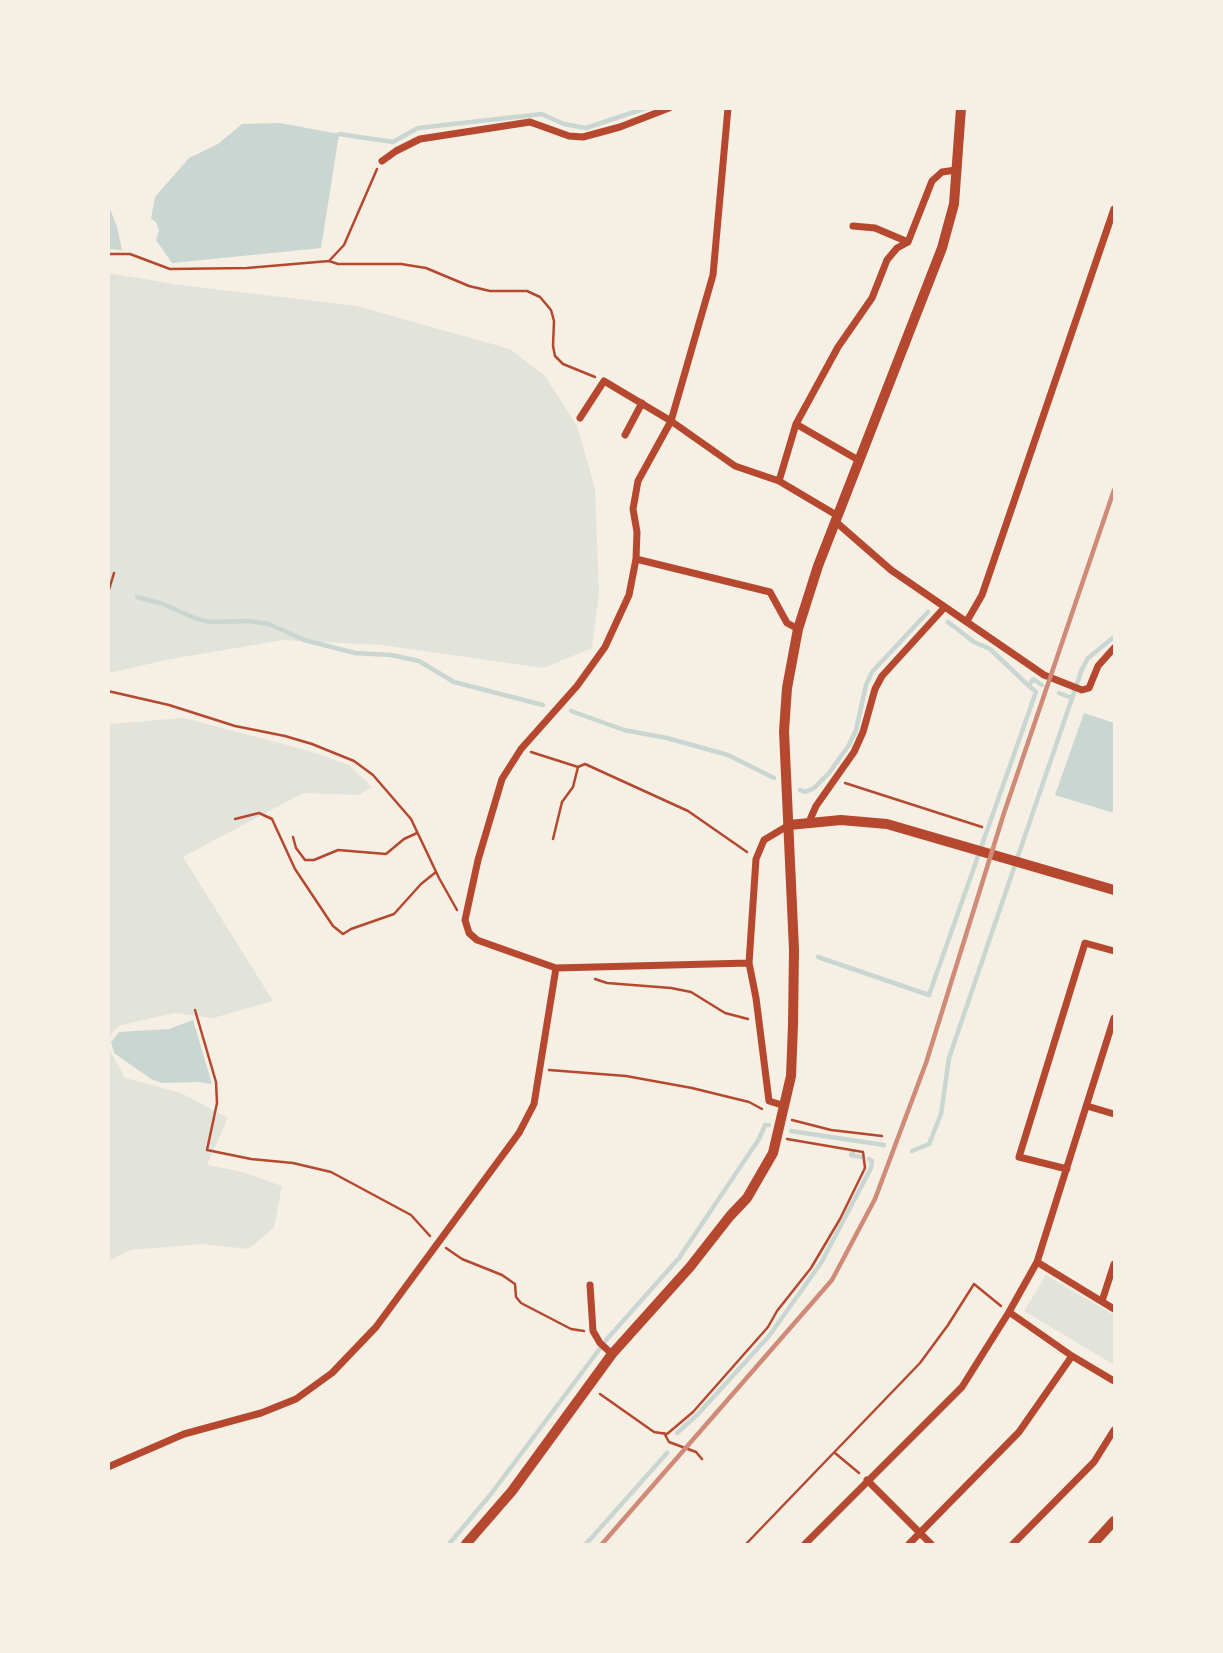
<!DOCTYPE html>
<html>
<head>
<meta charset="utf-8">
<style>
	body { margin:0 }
	#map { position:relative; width:1223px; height:1653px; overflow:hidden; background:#f6efe4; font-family:Literata,serif }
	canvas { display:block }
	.frame { position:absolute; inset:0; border:110px solid #f6efe4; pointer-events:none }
</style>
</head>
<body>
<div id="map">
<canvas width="1223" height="1653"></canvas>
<div class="frame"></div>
</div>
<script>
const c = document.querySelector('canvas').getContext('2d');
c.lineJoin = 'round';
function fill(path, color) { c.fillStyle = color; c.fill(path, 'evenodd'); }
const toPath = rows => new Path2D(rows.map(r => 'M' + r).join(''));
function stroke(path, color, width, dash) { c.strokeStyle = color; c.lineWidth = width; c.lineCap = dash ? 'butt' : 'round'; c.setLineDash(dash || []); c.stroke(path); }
const green = toPath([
	[108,273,180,285,357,306,510,349,545,376,577,426,595,489,599,593,592,648,543,668,381,645,283,640,171,659,109,673],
	[184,718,306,750,349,765,372,787,359,795,303,793,183,857,273,1001,213,1018,175,1013,121,1025,112,1033,109,1044,109,724],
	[108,1047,125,1078,181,1093,228,1118,207,1165,239,1171,282,1186,274,1228,248,1249,202,1244,131,1250,109,1261],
	[1046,1275,1114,1315,1114,1365,1024,1311]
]);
const water = toPath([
	[280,123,339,134,321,248,172,263,156,240,159,231,156,222,151,219,155,197,189,158,218,144,242,124],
	[109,206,117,227,122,250,109,249],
	[1084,713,1114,723,1114,813,1055,795],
	[193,1020,212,1084,199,1082,162,1083,151,1079,114,1053,111,1042,119,1032,169,1029]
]);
const stream = toPath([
	[339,134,393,142,418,128,542,114,564,124,586,128,646,108],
	[137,597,163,604,197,619,211,622,248,621,269,624,304,640,355,653,391,655,419,661,454,682,543,705],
	[948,622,974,642,990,649,1029,686],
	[1059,693,1072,698],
	[571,711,624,730,667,738,728,755,774,778],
	[800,790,805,792,814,788,829,773,849,745,856,730,866,685,872,672,928,612],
	[818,957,929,995,1036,692,1029,686,1033,679,1042,685],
	[791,1131,884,1145],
	[912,1151,929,1144,941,1114,949,1058,1082,669,1088,658,1114,637],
	[853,1152,851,1155,861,1157],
	[677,1433,698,1414,769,1336,821,1263,871,1168,872,1161,869,1159],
	[449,1544,491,1494,607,1339,679,1258,759,1139,765,1125,769,1125],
	[586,1544,667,1453]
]);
const path = toPath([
	[108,254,130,254,170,269,247,268,329,261,338,264,401,264,426,268,469,286,490,291,527,291,540,297,551,310,554,321,553,346,555,356,563,364,595,377],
	[329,261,344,245,377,169],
	[108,593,114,573],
	[108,691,169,705,235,726,285,736,312,744,354,761,373,775,411,819,439,878,457,910],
	[531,752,578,767,585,764,688,811,747,852],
	[845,783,982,827],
	[235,819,259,813,272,819,295,869,333,926,343,934,351,929,394,914,421,884,436,872],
	[293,837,296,848,305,860,314,860,338,850,386,854,404,839,417,833],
	[553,839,562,802,573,787,578,767],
	[595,979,607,983,671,988,691,992,725,1013,748,1019],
	[195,1010,216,1082,217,1103,207,1150,251,1159,293,1163,331,1172,411,1215,430,1236],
	[549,1070,626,1076,692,1088,749,1102,762,1109],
	[792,1120,831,1130,882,1136],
	[446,1248,462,1259,502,1275,515,1284,516,1297,521,1303,571,1329,584,1331],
	[600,1394,654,1432,667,1434,693,1412,768,1327,777,1311,811,1268,840,1219,865,1168,863,1152,787,1139],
	[664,1433,669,1442,696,1452,702,1459],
	[835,1453,859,1473],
	[746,1544,920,1363,948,1325,974,1284,1001,1306]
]);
const minor = toPath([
	[728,108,713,275,671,421,638,481,633,509,637,532,636,559,629,595,605,647,577,686,521,749,502,779,478,860,465,920,469,933,477,940,556,968,749,963,756,859,764,840,789,825],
	[382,161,396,151,420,139,530,122,569,136,583,137,620,127,669,108],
	[853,226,875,228,908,242],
	[580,418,604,381,671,421,735,466,779,481,838,516],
	[796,424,860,461],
	[625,435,642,403],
	[779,481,796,424,838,347,872,298,887,260,897,248,908,242,932,181,942,172,956,170],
	[836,522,891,570,1044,675,1082,690,1089,688,1098,666,1114,648],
	[636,559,770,592,787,623,798,629],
	[967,621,982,595,1114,209],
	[809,822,816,806,854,752,863,732,875,689,882,676,944,608],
	[749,963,756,998,769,1101,785,1106],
	[1087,1106,1114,1114],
	[1067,1169,1019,1157,1085,943,1114,951],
	[1037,1262,1114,1309],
	[590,1285,593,1331,600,1343,612,1354],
	[1102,1301,1114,1264],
	[1009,1312,1072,1356,1114,1381],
	[108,1467,184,1434,261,1413,296,1399,332,1373,376,1327,519,1133,534,1104,556,968],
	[867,1480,931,1544],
	[805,1544,962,1387,1009,1312,1037,1262,1114,1018],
	[909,1544,1019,1432,1072,1356],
	[1013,1544,1094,1462,1114,1430]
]);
const tertiary = toPath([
	[789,825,841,820,887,824,1114,890],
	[1093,1544,1114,1521]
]);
const secondary = toPath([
	[466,1544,512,1491,612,1354,690,1267,730,1216,747,1198,773,1153,791,1076,793,1025,794,950,784,731,787,688,798,629,818,566,942,248,954,204,961,108]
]);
const rail = toPath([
	[602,1544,832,1280,875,1199,926,1063,1004,813,1114,490]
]);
fill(green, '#e2e4dc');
fill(water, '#c9d6d2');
stroke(stream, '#c9d6d2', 4.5);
stroke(path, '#b5482f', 2.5);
stroke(minor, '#b5482f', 7);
stroke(tertiary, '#b5482f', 10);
stroke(secondary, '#b5482f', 10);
stroke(rail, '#cf8b77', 4.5);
</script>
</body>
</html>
